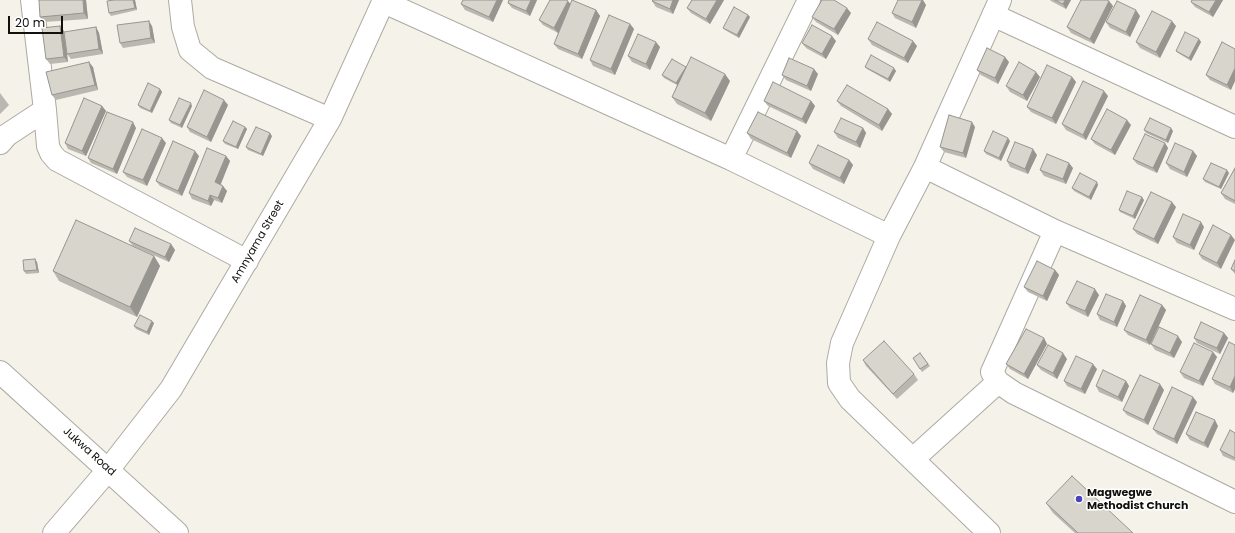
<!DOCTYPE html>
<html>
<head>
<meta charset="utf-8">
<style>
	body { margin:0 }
	#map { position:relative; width:1235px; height:533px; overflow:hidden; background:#f4f2e9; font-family:Poppins,sans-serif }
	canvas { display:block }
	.scale { position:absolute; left:8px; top:16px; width:55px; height:18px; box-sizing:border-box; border:2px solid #11100d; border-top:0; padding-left:5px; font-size:12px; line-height:14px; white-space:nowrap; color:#11100d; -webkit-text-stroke:3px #fff; paint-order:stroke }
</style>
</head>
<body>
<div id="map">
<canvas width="1235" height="533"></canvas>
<div class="scale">20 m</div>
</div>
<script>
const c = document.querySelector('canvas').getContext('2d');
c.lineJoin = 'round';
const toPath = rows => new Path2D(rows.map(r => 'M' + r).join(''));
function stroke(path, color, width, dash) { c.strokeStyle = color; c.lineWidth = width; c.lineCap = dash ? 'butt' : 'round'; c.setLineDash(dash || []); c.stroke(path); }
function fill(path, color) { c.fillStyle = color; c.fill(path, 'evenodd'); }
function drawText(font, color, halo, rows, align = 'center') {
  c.font = font + ' Poppins,sans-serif'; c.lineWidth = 3; c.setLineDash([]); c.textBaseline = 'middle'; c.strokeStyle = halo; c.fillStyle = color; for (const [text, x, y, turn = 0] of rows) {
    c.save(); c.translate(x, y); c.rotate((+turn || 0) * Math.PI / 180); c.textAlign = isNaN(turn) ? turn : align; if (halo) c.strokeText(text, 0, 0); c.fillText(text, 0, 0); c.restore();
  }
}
const minor = toPath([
	[32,0,45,110,48,146,51,153,57,160,247,261],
	[180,0,183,27,190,50,212,68,330,119],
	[384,2,731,159,889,236],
	[993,15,1235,127],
	[0,143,7,135,45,110],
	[731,159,809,0],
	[925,167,1055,231,1235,309],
	[1055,231,992,372,998,382,1014,393,1235,502],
	[0,372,177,533],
	[913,459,998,382],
	[54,533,108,470,171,389,330,119,384,0],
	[989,533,850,399,839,383,838,363,842,343,889,236,925,167,1000,0]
]);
const wall = toPath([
	[86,0,88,19,44,22,40,17],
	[114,0,135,0,137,10,111,16,109,13],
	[463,0,503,0,493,22,465,10,461,4],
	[509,0,537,0,530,16,512,8,508,3],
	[679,0,673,14,656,7,652,1],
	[692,0,724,0,710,24,691,13,687,8],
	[1050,0,1071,0,1066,9,1051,1],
	[1223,0,1213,17,1195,7,1191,2],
	[1109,1,1113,6,1094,44,1071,33,1067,27],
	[570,5,596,10,600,16,582,59,558,49,554,44,560,28,558,33,543,25,539,20],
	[926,5,916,28,895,18,892,13],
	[851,13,838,35,816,22,812,17],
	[748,15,750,17,739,38,725,30,723,28],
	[1140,16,1130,37,1110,28,1106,22],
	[630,24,634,29,615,75,593,66,590,60],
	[60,26,64,31,68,62,50,64,46,59],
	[152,26,155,43,123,48,120,43],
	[1176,26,1160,58,1140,48,1136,42],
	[96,27,99,33,103,54,71,59,67,54],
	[868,39,917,46,908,63,872,45],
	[1199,39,1201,42,1191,61,1178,53,1176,51],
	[836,41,826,59,806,48,802,43],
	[1222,42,1231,90,1210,80,1206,75],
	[660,47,650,70,632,62,628,56],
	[1009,62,998,84,981,75,977,70],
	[93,67,98,90,56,100,52,95],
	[865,67,896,71,890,82,867,69],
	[686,68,730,81,711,121,677,104,672,97,677,85,664,78,662,75],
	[818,74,811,91,786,80,782,75],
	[1040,77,1027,101,1010,92,1006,86],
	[1072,77,1076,82,1056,124,1031,112,1027,107],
	[160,89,162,92,152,113,140,108,138,105],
	[0,93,9,105,0,114],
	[1108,96,1086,140,1066,130,1062,124],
	[764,101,811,101,815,106,806,124,768,106],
	[837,101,888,109,892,114,882,131,841,106],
	[228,105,211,142,190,132,187,127],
	[102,106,106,111,86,156,68,149,65,143],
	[192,106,182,128,171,123,169,120],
	[1131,125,1115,155,1095,144,1091,139],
	[245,127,247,129,238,149,225,144,223,141],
	[975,127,966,158,944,152,940,147],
	[136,128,117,174,91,163,88,158],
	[863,128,866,133,860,148,838,138,834,132],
	[1144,130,1173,131,1168,143,1146,133],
	[797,131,801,136,791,158,751,139,747,133],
	[272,136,263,156,248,150,246,147],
	[1010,141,1001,161,986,154,984,151],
	[166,143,147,186,127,177,123,172],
	[1165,143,1168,148,1157,173,1137,164,1133,159],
	[1193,151,1197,156,1187,177,1170,169,1166,163],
	[1037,155,1028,174,1010,167,1007,161],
	[199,156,182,196,160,186,156,181],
	[226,156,230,161,221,184,227,191,222,203,214,200,211,206,192,199,189,193],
	[849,160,853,165,844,184,813,169,809,163],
	[1073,168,1066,184,1044,176,1040,170],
	[1235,168,1235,204,1225,199,1221,193],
	[1229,173,1221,189,1205,182,1203,179],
	[1098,185,1091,200,1074,191,1072,188],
	[1144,200,1135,219,1120,212,1119,210],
	[1176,207,1158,244,1137,234,1133,229],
	[1213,225,1221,269,1202,259,1199,254],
	[1204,227,1194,250,1177,243,1173,237],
	[129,241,171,244,175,250,169,262,133,246],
	[154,256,160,266,137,317,59,281,53,271],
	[1235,260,1235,274,1231,269],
	[37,262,39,273,26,274,24,271],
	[1055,270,1059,275,1047,301,1028,292,1024,287],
	[1099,295,1088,317,1070,308,1066,303],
	[1123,301,1126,306,1117,327,1100,320,1097,314],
	[1162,305,1166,310,1150,345,1128,335,1124,330],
	[154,323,149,335,136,329,134,326],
	[1224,333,1228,338,1220,354,1197,343,1194,338],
	[1044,338,1047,344,1028,379,1010,369,1006,364],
	[1182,342,1174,358,1155,350,1151,344],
	[1235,345,1235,389,1233,393,1215,384,1212,379],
	[1213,352,1217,357,1203,386,1184,378,1180,372],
	[920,353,930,366,922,372,913,358],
	[1067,359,1057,379,1041,370,1037,365],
	[863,360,914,374,918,380,897,399,866,366],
	[1097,369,1085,394,1067,386,1064,381],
	[1126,381,1129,386,1122,402,1099,392,1096,386],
	[1164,390,1148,425,1127,415,1123,410],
	[1197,402,1177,444,1157,434,1153,429],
	[1218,426,1208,448,1190,440,1186,434],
	[1235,433,1235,461,1223,456,1220,450],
	[1046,503,1133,533,1075,533,1053,513]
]);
const shadedWall = toPath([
	[83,0,86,0,88,19,84,13],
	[133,0,135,0,137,10,135,8],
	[497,0,503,0,493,22,489,17],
	[531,0,537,0,530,16,526,11],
	[673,0,679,0,673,14,670,9],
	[717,0,724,0,710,24,706,19],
	[922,0,923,0,926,5,916,28,912,22],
	[1065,0,1071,0,1066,9,1063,4],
	[1216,0,1223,0,1213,17,1209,12],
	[568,1,572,6,558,33,554,28],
	[1109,1,1113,6,1094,44,1090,39],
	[847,8,851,13,838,35,834,29],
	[596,10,600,16,582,59,578,54],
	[1136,10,1140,16,1130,37,1126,32],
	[748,15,750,17,739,38,737,35],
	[149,21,152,26,155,43,151,38],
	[1172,21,1176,26,1160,58,1156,52],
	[630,24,634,29,615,75,611,69],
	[60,26,64,31,68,62,64,57],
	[96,27,99,33,103,54,99,49],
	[832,36,836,41,826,59,822,54],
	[1199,39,1201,42,1191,61,1189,58],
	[913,41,917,46,908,63,904,58],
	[656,42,660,47,650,70,646,64],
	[1005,57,1009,62,998,84,995,78],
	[89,62,93,67,98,90,95,85],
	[686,67,688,70,678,86,676,83],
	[894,68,896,71,890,82,888,79],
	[1235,68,1235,81,1231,90,1227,85],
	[814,69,818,74,811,91,807,86],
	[1036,72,1040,77,1027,101,1023,95],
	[725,74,730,81,711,121,705,113],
	[1072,77,1076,82,1056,124,1052,118],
	[160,89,162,92,152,113,150,111],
	[1104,91,1108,96,1086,140,1083,135],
	[224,100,228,105,211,142,207,137],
	[811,101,815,106,806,124,802,119],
	[191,103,192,106,182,128,180,125],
	[102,106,106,111,86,156,82,151],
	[888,109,892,114,882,131,879,125],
	[1127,120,1131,125,1115,155,1111,150],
	[133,122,136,128,117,174,113,169],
	[972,122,975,127,966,158,963,153],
	[245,127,247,129,238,149,236,147],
	[863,128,866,133,860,148,856,142],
	[1171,128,1173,131,1168,143,1166,140],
	[797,131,801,136,791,158,787,153],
	[270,133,272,136,263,156,261,154],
	[162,138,166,143,147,186,143,180],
	[1008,138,1010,141,1001,161,999,158],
	[1165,143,1168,148,1157,173,1153,168],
	[1033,149,1037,155,1028,174,1025,169],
	[195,151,199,156,182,196,178,191],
	[1193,151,1197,156,1187,177,1184,172],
	[226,156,230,161,219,188,215,182],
	[849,160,853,165,844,184,840,178],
	[1069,163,1073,168,1066,184,1063,179],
	[1227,170,1229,173,1221,189,1219,187],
	[1097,182,1098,185,1091,200,1089,197],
	[223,186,227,191,222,203,218,198],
	[210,195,214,200,211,206,208,201],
	[1142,197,1144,200,1135,219,1133,216],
	[1172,202,1176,207,1158,244,1154,239],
	[1201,222,1204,227,1194,250,1190,245],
	[1231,235,1235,240,1221,269,1217,263],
	[171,244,175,250,169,262,165,257],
	[154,256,160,266,137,317,130,307],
	[35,259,37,262,39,273,37,270],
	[1055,270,1059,275,1047,301,1043,296],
	[1095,289,1099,295,1088,317,1085,311],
	[1123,301,1126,306,1117,327,1114,322],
	[1162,305,1166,310,1150,345,1146,340],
	[152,321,154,323,149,335,147,332],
	[1224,333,1228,338,1220,354,1217,348],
	[1178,336,1182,342,1174,358,1170,353],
	[1044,338,1047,344,1028,379,1024,374],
	[1213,352,1217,357,1203,386,1199,381],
	[1063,353,1067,359,1057,379,1053,373],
	[1093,364,1097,369,1085,394,1081,389],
	[1235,376,1235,389,1233,393,1230,387],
	[1126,381,1129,386,1122,402,1118,397],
	[1160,384,1164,390,1148,425,1144,420],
	[1193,397,1197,402,1177,444,1174,439],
	[1215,420,1218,426,1208,448,1204,443]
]);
const building = toPath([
	[39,0,83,0,84,13,40,17,39,0],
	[114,0,133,0,135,8,109,13,107,1,114,0],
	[463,0,497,0,489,17,461,4,463,0],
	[509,0,531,0,526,11,508,3,509,0],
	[550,0,566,0,568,1,554,28,539,20,550,0],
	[572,0,596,10,578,54,554,44,572,0],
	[653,0,673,0,670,9,652,1,653,0],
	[692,0,717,0,706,19,687,8,692,0],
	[822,0,834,0,847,8,834,29,812,17,822,0],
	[898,0,922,0,912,22,892,13,898,0],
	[1055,0,1065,0,1063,4,1055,0],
	[1081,0,1107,0,1109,1,1090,39,1067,27,1081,0],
	[1192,0,1216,0,1209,12,1191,2,1192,0],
	[1117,1,1136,10,1126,32,1106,22,1117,1],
	[734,7,748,15,737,35,723,28,734,7],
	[1152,11,1172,21,1156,52,1136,42,1152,11],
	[609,15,630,24,611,69,590,60,609,15],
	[149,21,151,38,120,43,117,25,149,21],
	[877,22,913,41,904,58,868,39,877,22],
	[812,25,832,36,822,54,802,43,812,25],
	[60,26,64,57,46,59,42,28,60,26],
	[96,27,99,49,67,54,64,32,96,27],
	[1185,32,1199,39,1189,58,1176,51,1185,32],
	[638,34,656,42,646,64,628,56,638,34],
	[1222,42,1235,49,1235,68,1227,85,1206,75,1222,42],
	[987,48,1005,57,995,78,977,70,987,48],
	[871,55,894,68,888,79,865,67,871,55],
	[691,57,725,74,705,113,672,97,691,57],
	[789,58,814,69,807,86,782,75,789,58],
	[672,59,686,67,676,83,662,75,672,59],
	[89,62,95,85,52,95,46,72,89,62],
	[1019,62,1036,72,1023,95,1006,86,1019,62],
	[1047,65,1072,77,1052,118,1027,107,1047,65],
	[1083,81,1104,91,1083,135,1062,124,1083,81],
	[773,82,811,101,802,119,764,101,773,82],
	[148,83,160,89,150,111,138,105,148,83],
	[847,85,888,109,879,125,837,101,847,85],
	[204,90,224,100,207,137,187,127,204,90],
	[84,98,102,106,82,151,65,143,84,98],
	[179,98,191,103,180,125,169,120,179,98],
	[1107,109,1127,120,1111,150,1091,139,1107,109],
	[107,112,133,122,113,169,88,158,107,112],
	[758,112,797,131,787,153,747,133,758,112],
	[949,115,972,122,963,153,940,147,949,115],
	[841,118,863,128,856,142,834,132,841,118],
	[1150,118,1171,128,1166,140,1144,130,1150,118],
	[233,121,245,127,236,147,223,141,233,121],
	[256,127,270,133,261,154,246,147,256,127],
	[142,129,162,138,143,180,123,172,142,129],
	[993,131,1008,138,999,158,984,151,993,131],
	[1145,134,1165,143,1153,168,1133,159,1145,134],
	[173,141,195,151,178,191,156,181,173,141],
	[1015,142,1033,149,1025,169,1007,161,1015,142],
	[1175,143,1193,151,1184,172,1166,163,1175,143],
	[818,145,849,160,840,178,809,163,818,145],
	[207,148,226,156,215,182,223,186,218,198,210,195,208,201,189,193,207,148],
	[1047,154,1069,163,1063,179,1040,170,1047,154],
	[1211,163,1227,170,1219,187,1203,179,1211,163],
	[1235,168,1235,201,1221,193,1235,168],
	[1080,173,1097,182,1089,197,1072,188,1080,173],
	[1127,191,1142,197,1133,216,1119,210,1127,191],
	[1151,192,1172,202,1154,239,1133,229,1151,192],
	[1183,214,1201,222,1190,245,1173,237,1183,214],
	[76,220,154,256,130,307,53,271,76,220],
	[1213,225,1231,235,1217,263,1199,254,1213,225],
	[135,228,171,244,165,257,129,241,135,228],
	[35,259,37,270,24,271,23,260,35,259],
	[1235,260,1235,271,1231,269,1235,260],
	[1037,261,1055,270,1043,296,1024,287,1037,261],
	[1077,281,1095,289,1085,311,1066,303,1077,281],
	[1106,294,1123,301,1114,322,1097,314,1106,294],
	[1140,295,1162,305,1146,340,1124,330,1140,295],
	[140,315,152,321,147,332,134,326,140,315],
	[1201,322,1224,333,1217,348,1194,338,1201,322],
	[1159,327,1178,336,1170,353,1151,344,1159,327],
	[1026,329,1044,338,1024,374,1006,364,1026,329],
	[884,341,914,374,893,394,863,360,884,341],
	[1229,342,1235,345,1235,376,1230,387,1212,379,1229,342],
	[1194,343,1213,352,1199,381,1180,372,1194,343],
	[1048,345,1063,353,1053,373,1037,365,1048,345],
	[920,353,928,364,920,369,913,358,920,353],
	[1076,356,1093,364,1081,389,1064,381,1076,356],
	[1103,370,1126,381,1118,397,1096,386,1103,370],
	[1140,375,1160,384,1144,420,1123,410,1140,375],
	[1172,387,1193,397,1174,439,1153,429,1172,387],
	[1196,412,1215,420,1204,443,1186,434,1196,412],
	[1230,430,1235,433,1235,458,1220,450,1230,430],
	[1072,476,1133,533,1078,533,1046,503,1072,476]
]);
const markers = [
	[1079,499,4,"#4844ba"]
];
const streetNames = [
	["Amnyama Street",258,242,-60],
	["Jukwa Road",89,452,42]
];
const poiNames = [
	["Magwegwe",1087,493],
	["Methodist Church",1087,506]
];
stroke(minor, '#adaaa2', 24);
stroke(minor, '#fff', 22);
fill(wall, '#bab7b0');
fill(shadedWall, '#979590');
fill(building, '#d8d5cd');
stroke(building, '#979590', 1);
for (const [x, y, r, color] of markers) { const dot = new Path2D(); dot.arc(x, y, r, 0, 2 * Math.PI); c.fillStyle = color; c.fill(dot); stroke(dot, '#fff', 1.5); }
drawText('11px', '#11100d', '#fff', streetNames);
drawText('bold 11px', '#11100d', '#fff', poiNames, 'left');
</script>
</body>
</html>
